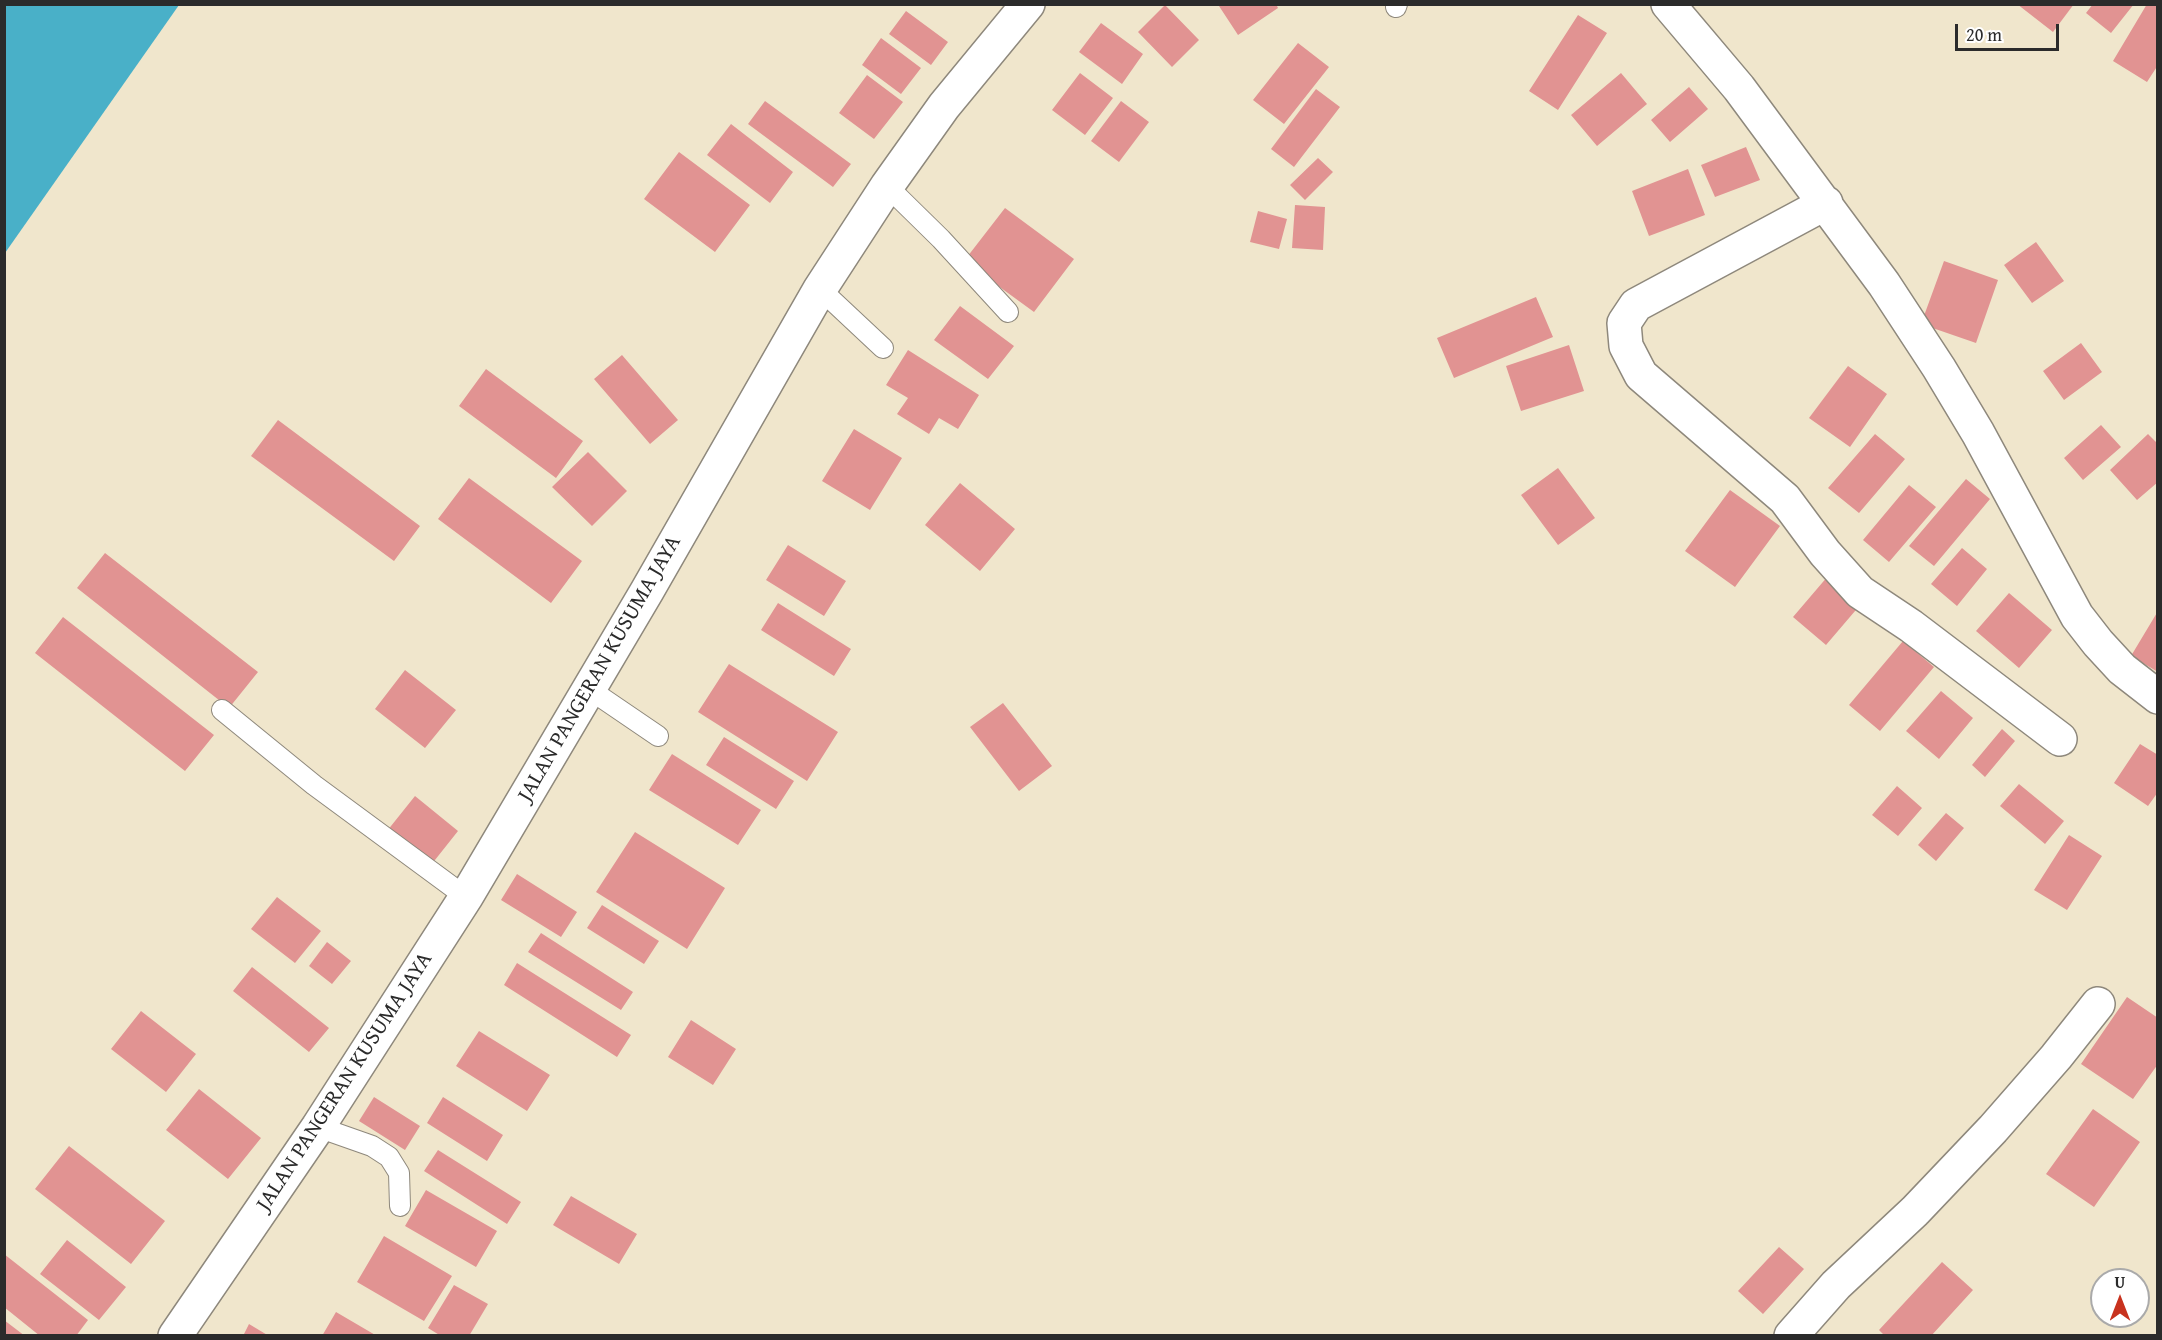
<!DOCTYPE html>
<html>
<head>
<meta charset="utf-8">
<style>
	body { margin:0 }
	#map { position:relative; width:2162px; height:1340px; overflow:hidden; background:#f0e6cc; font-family:"Gentium Book Plus",serif }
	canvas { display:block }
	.frame { position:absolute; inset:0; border:6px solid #2b2b2b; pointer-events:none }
	.north { position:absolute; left:2090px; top:1268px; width:60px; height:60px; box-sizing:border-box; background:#fff; border:2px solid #aaa; border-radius:50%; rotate:0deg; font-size:16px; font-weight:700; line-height:24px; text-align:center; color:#2b2b2b }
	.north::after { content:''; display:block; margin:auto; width:21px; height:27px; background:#c8321e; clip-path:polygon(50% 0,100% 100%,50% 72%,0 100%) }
	.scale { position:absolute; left:1955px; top:24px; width:104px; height:27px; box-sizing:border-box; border:3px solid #2b2b2b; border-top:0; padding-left:8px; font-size:18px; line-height:21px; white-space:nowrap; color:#2b2b2b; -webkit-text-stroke:4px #fff; paint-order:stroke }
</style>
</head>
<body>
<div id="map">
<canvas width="2162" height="1340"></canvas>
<div class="frame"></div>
<div class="north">U</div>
<div class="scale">20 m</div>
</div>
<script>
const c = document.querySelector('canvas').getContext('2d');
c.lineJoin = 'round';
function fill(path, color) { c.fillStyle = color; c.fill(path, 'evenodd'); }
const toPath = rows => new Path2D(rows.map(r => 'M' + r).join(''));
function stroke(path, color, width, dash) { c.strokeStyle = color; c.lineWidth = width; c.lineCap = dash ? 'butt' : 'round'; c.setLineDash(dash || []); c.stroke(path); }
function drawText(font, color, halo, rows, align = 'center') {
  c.font = font + ' "Gentium Book Plus",serif'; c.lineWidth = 4.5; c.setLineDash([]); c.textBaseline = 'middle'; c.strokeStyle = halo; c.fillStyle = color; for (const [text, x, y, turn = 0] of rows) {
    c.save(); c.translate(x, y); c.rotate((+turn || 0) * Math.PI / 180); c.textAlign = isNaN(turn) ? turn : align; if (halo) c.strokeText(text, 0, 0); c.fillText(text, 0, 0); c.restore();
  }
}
const water = toPath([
	[5,4,179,5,5,253,4,5]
]);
const building = toPath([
	[1222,4,1276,4,1278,8,1238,35,1219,6],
	[2017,4,2074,4,2053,32],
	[2093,4,2134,4,2111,33,2086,13],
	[2147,4,2158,4,2158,65,2147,82,2113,61],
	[1165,5,1199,40,1172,67,1138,32],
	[906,11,948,42,931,65,889,34],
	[1578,15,1607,33,1558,110,1529,91],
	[1101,23,1143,54,1122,84,1079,52],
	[881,38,921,68,901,94,862,65],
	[1298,43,1329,67,1284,124,1253,100],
	[1080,73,1113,98,1085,135,1052,110],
	[1621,73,1647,104,1597,146,1571,115],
	[867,75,903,102,874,139,839,113],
	[1689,87,1708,109,1670,142,1651,120],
	[1316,89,1340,107,1294,167,1271,149],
	[765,101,851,164,833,187,748,124],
	[1121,101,1149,122,1119,162,1091,141],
	[731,124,793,172,770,203,707,155],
	[1746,147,1760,180,1715,197,1701,165],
	[679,152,750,205,715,252,644,199],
	[1318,158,1333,172,1305,200,1290,185],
	[1688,169,1705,215,1649,236,1632,191],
	[1295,205,1325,207,1323,250,1292,248],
	[1005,208,1074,259,1034,312,964,261],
	[1258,211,1287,219,1279,249,1250,242],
	[2036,242,2064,281,2032,303,2004,265],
	[1944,261,1998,280,1976,343,1921,324],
	[1536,297,1553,337,1454,378,1437,338],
	[960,306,1014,346,988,379,934,340],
	[2081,343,2102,372,2064,400,2043,371],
	[1569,345,1584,391,1521,411,1506,366],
	[908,350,979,395,958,429,939,418,929,434,897,414,908,398,886,385],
	[622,355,678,420,650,444,594,379],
	[1848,366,1887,394,1850,447,1809,418],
	[486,369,583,441,556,478,459,406],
	[278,420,420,526,394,561,251,456],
	[2101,425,2121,447,2083,480,2064,458],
	[854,429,902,458,870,510,822,481],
	[1875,434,1905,459,1859,513,1828,488],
	[2148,434,2158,444,2158,482,2137,500,2110,470],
	[588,452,627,491,592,526,552,487],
	[1558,468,1595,518,1558,545,1521,495],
	[469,478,582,561,551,603,438,519],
	[1966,479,1990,499,1934,566,1909,546],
	[960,483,1015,529,980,571,925,525],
	[1909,485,1936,507,1889,562,1863,540],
	[1730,490,1780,526,1735,587,1685,551],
	[788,545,846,581,824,616,766,580],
	[1962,548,1987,569,1957,606,1931,584],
	[105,553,258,672,229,708,77,588],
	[1828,576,1861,604,1826,645,1793,617],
	[2009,593,2052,630,2019,668,1976,631],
	[778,603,851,649,834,676,761,630],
	[2158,611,2158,672,2131,656],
	[63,617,214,735,185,771,35,653],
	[1903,641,1934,667,1880,731,1849,705],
	[729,664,838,732,807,781,698,712],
	[405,670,456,710,425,748,375,709],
	[1941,691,1973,718,1939,759,1906,731],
	[1003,703,1052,766,1019,791,970,727],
	[2002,729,2015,741,1985,777,1972,765],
	[724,737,794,781,776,809,706,765],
	[2140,744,2158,755,2158,792,2148,806,2114,783],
	[672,754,761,810,738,845,649,790],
	[2019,784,2064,821,2045,844,2000,806],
	[1897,786,1922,808,1898,836,1872,815],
	[415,796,458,831,431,865,387,831],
	[1946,813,1964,828,1936,861,1918,845],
	[635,832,725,888,687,949,596,892],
	[2069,835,2102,856,2067,910,2034,890],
	[517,874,577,912,561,937,501,900],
	[277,897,321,931,295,963,251,929],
	[602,905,659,941,644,964,587,928],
	[541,933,633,992,621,1010,528,952],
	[327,942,351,961,332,984,309,966],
	[517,963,631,1035,617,1057,504,985],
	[252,967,329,1028,309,1052,233,991],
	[2127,997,2158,1018,2158,1064,2133,1099,2081,1064],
	[141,1011,196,1054,166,1092,111,1049],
	[691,1020,736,1049,713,1085,668,1057],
	[479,1031,550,1075,527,1111,456,1066],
	[199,1089,261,1138,228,1179,166,1130],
	[374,1097,420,1126,405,1150,359,1121],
	[443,1097,503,1135,487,1161,427,1123],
	[2093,1109,2140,1142,2094,1207,2046,1174],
	[69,1146,165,1221,131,1264,35,1189],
	[438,1150,521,1202,507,1224,424,1171],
	[426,1190,497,1231,476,1267,405,1226],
	[571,1196,637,1234,619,1264,553,1225],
	[384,1236,452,1276,424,1321,357,1282],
	[67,1240,126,1287,99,1320,40,1274],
	[1779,1247,1804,1269,1763,1314,1738,1291],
	[4,1254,88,1320,76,1336,40,1336,4,1307],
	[1942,1262,1973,1290,1931,1336,1885,1336,1879,1330],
	[454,1285,488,1304,469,1336,441,1336,428,1328],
	[336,1312,377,1336,322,1336],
	[4,1320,25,1336,4,1336],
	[249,1324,269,1336,243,1336]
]);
const service = toPath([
	[1396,7,1397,4],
	[887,186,941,239,1008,312],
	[820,289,883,348],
	[589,689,658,736],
	[222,710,314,785,466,897],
	[318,1127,372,1146,389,1157,399,1173,400,1206]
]);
const minor = toPath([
	[1668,4,1739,88,1884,284,1939,368,1978,433,2077,616,2098,643,2122,669,2158,697],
	[1826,203,1636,305,1624,323,1626,346,1641,375,1785,499,1825,553,1860,592,1911,626,2060,739],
	[1791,1336,1836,1285,1915,1211,1993,1129,2056,1057,2098,1004]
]);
const tertiary = toPath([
	[175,1336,318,1127,466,897,647,591,820,289,887,186,944,106,1028,4]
]);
const streetNames = [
	["JALAN PANGERAN KUSUMA JAYA",600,669,-60],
	["JALAN PANGERAN KUSUMA JAYA",345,1082,-57]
];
fill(water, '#49b0c8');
fill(building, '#e19392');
stroke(service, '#8e887c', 22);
stroke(minor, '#8e887c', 36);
stroke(tertiary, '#8e887c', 36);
stroke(service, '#fff', 20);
stroke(minor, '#fff', 33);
stroke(tertiary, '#fff', 33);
drawText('22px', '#2b2b2b', '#fff', streetNames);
</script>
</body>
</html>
